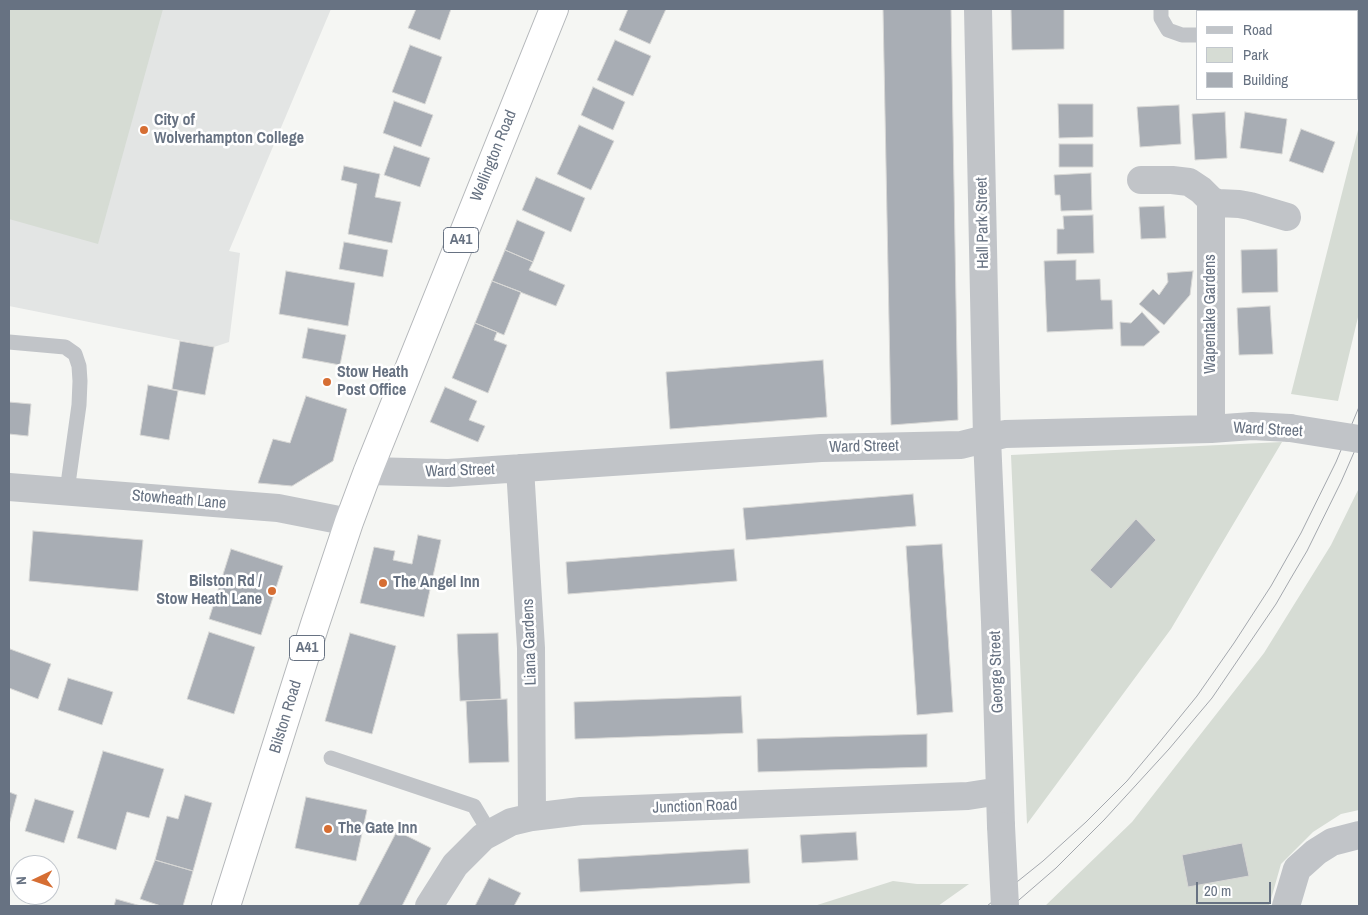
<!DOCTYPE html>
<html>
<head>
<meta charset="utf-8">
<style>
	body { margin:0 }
	#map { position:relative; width:1368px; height:915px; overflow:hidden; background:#f5f6f3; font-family:"Archivo Narrow",sans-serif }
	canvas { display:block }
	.frame { position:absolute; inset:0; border:10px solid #677282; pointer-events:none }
	.legend { position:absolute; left:1196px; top:10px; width:162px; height:90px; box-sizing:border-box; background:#fff; border:1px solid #c2c7cd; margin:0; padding:6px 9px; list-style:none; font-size:15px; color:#677282 }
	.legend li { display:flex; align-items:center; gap:10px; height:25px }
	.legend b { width:25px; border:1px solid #c2c7cd }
	.north { position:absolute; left:10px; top:855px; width:50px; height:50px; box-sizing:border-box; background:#fff; border:1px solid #c2c7cd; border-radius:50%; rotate:267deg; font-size:14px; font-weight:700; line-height:20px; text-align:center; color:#677282 }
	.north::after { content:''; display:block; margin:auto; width:18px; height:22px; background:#d66e33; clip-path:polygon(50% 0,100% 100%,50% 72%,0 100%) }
	.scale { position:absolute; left:1196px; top:882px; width:75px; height:22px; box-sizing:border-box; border:2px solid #677282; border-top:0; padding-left:6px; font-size:15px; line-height:18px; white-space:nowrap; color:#677282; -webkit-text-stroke:4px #fff; paint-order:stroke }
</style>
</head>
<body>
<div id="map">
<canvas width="1368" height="915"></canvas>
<div class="frame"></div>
<ul class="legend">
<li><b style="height:6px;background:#c1c4c8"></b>Road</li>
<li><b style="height:14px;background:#d6dcd4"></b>Park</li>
<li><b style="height:14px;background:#a8adb4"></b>Building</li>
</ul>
<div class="north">N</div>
<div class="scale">20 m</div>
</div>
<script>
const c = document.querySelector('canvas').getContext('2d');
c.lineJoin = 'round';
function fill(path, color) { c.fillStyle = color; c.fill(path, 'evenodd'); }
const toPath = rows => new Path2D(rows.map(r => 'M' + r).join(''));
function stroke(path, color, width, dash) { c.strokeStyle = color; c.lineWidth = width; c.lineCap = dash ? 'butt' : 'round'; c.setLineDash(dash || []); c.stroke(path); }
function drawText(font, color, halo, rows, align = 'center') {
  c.font = font + ' "Archivo Narrow",sans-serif'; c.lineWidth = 5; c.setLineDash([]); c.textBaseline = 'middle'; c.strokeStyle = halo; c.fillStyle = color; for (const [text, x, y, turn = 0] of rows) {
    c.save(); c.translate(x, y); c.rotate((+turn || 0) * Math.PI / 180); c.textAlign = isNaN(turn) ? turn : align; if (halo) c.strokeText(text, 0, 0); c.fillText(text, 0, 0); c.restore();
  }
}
const built = toPath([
	[9,9,331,9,229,251,240,253,229,342,214,347,9,306]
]);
const green = toPath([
	[9,9,163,9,98,244,9,219],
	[1321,9,1359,9,1359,79,1357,79,1357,11,1320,11],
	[1359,126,1359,313,1338,401,1291,394],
	[1282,442,1171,629,1027,824,1011,455],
	[1359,488,1359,810,1341,814,1313,832,1281,864,1269,906,1045,906,1132,822,1264,653,1331,545],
	[893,881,917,884,969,884,938,906,814,906]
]);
const building = toPath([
	[416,9,451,9,440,40,408,28,416,9],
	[628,9,666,9,650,44,619,30,628,9],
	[883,9,951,9,958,420,891,425,883,9],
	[1011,9,1064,9,1064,49,1012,50,1011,9],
	[615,40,651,56,633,96,597,80,615,40],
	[410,45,442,57,425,104,392,92,410,45],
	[593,87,625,102,613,130,581,115,593,87],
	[394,101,433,115,421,147,383,133,394,101],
	[1058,104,1093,104,1093,137,1059,138,1058,104],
	[1179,105,1181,144,1140,147,1137,107,1179,105],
	[1225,112,1227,158,1195,160,1192,114,1225,112],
	[1245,112,1287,119,1282,154,1240,148,1245,112],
	[579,125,614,141,591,190,557,174,579,125],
	[1301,129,1335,142,1323,173,1289,161,1301,129],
	[1059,144,1093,144,1093,167,1059,167,1059,144],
	[394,146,430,158,420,187,384,175,394,146],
	[344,166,380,174,375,197,401,202,392,243,348,234,357,184,341,180,344,166],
	[1091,173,1092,210,1061,211,1060,195,1055,195,1054,175,1091,173],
	[536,177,585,198,571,232,522,210,536,177],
	[1164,206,1166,238,1141,239,1139,207,1164,206],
	[1093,215,1094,253,1057,254,1057,229,1064,229,1063,216,1093,215],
	[517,220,545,232,533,262,505,250,517,220],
	[344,242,388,250,383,277,339,269,344,242],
	[1277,249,1278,292,1242,293,1241,250,1277,249],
	[505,250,533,262,529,270,565,285,556,306,492,281,505,250],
	[1076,260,1076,280,1100,279,1101,300,1112,300,1113,329,1047,332,1044,261,1076,260],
	[286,271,355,283,348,326,279,314,286,271],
	[1193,271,1190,295,1164,325,1139,304,1153,289,1159,295,1168,282,1167,273,1193,271],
	[492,281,521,292,504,335,475,323,492,281],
	[1270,306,1273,354,1239,355,1237,308,1270,306],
	[1142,312,1160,332,1144,346,1121,346,1120,322,1131,323,1142,312],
	[475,323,497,332,494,340,507,345,488,393,452,378,475,323],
	[308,328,346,335,340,365,302,358,308,328],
	[180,341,214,347,205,395,172,389,180,341],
	[823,360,827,417,670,429,666,372,823,360],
	[148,385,178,391,169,440,140,435,148,385],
	[445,387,477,401,469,420,485,426,478,442,430,422,445,387],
	[306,396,347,409,333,461,292,486,258,483,273,439,290,443,306,396],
	[9,402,31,404,28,436,9,434,9,402],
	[913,494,916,526,746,540,743,508,913,494],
	[1136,519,1156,540,1111,589,1090,570,1136,519],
	[33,531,143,540,138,591,29,581,33,531],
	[418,535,441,540,424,617,360,603,374,547,395,551,393,560,412,564,418,535],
	[942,544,953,712,917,715,906,546,942,544],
	[231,549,283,566,261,635,209,619,231,549],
	[734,549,737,581,568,594,566,562,734,549],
	[209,632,255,647,234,714,187,699,209,632],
	[350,633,396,646,372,734,325,721,350,633],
	[498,633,501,699,460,701,457,634,498,633],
	[10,649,51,664,38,699,9,688,9,652,10,649],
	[68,678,113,692,102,725,58,710,68,678],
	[741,696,743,733,575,739,574,702,741,696],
	[507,699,509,762,469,763,466,701,507,699],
	[927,734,927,767,758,772,757,739,927,734],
	[103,751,164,769,149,818,127,812,116,850,77,838,103,751],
	[9,792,17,795,9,825,9,792],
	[185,795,212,803,193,871,155,860,167,816,178,819,185,795],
	[306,797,367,810,356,861,295,848,306,797],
	[35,799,74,811,64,843,25,831,35,799],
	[397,831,431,848,402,906,358,906,397,831],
	[856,832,858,860,802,863,800,835,856,832],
	[1242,843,1249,876,1188,887,1182,855,1242,843],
	[748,849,750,883,580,892,578,859,748,849],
	[155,860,193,871,183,906,161,906,140,899,155,860],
	[489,878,521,893,514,906,475,906,489,878],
	[116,899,141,906,114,906,116,899]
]);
const service = toPath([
	[1161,9,1161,18,1168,30,1182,35,1197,35],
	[9,342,65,347,75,354,79,366,80,381,79,405,67,491],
	[331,758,474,806,490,833]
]);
const minor = toPath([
	[978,9,987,438,995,622,1001,826],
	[1141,180,1172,180,1189,182,1201,190,1211,200,1218,203,1239,204,1250,206,1287,217],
	[1211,200,1211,429],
	[520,468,531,648,532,817],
	[368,471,448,473,821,448,961,445,1005,434,1211,429,1252,426,1290,428],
	[429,906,455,865,483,837,511,822,532,817,581,811,968,796,1000,791],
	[1286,906,1297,869,1316,852,1332,842,1359,835]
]);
const tertiary = toPath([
	[9,487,278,508,349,522]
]);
const trunk = toPath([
	[226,906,315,624,349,522,368,471,554,9]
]);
const tram = toPath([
	[987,906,1043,861,1086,822,1127,781,1158,744,1197,696,1234,643,1271,586,1301,533,1336,462,1359,407],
	[1012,906,1056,868,1104,820,1169,749,1212,698,1276,604,1291,578,1307,551,1341,482,1359,441]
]);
const minorBridge = toPath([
	[1290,428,1359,439],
	[1001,826,1005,906]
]);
const markers = [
	[144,130,5,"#d66e33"],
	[327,382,5,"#d66e33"],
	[383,583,5,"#d66e33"],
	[272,591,5,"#d66e33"],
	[328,829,5,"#d66e33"]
];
const shields = [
	[461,240,35],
	[307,648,35]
];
const shieldNames = [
	["A41",461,240],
	["A41",307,648]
];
const poiNames = [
	["City of",154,121],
	["Wolverhampton College",154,139],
	["Stow Heath",337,373],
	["Post Office",337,391],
	["Bilston Rd /",262,582,"right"],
	["Stow Heath Lane",262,600,"right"],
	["The Angel Inn",393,583],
	["The Gate Inn",338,829]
];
const streetNames = [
	["Wellington Road",494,156,-68],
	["Hall Park Street",983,223,-91],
	["Wapentake Gardens",1211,314,-90],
	["Ward Street",1268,430,3],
	["Ward Street",864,447,-1],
	["Ward Street",460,471,-2],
	["Stowheath Lane",179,500,5],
	["Liana Gardens",530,642,-92],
	["George Street",997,672,-92],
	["Bilston Road",286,717,-73],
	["Junction Road",695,807,-2]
];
fill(built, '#e3e5e4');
fill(green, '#d6dcd4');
fill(building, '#a8adb4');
stroke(building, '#d7d7d5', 1);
stroke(trunk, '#b4b7ba', 30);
stroke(service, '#c1c4c8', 15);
stroke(minor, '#c1c4c8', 28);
stroke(tertiary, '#c1c4c8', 28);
stroke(trunk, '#fff', 28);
stroke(tram, '#a3a7ad', 1);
stroke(minorBridge, '#c1c4c8', 28);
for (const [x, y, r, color] of markers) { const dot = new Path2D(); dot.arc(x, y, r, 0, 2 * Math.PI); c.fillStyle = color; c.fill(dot); stroke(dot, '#fff', 2); }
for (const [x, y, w] of shields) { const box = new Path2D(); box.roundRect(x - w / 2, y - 12.5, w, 25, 4); c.fillStyle = '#fff'; c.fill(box); stroke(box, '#677282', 1); }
drawText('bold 15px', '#677282', null, shieldNames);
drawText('bold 16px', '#677282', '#fff', poiNames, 'left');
drawText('16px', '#677282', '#fff', streetNames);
</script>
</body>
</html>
